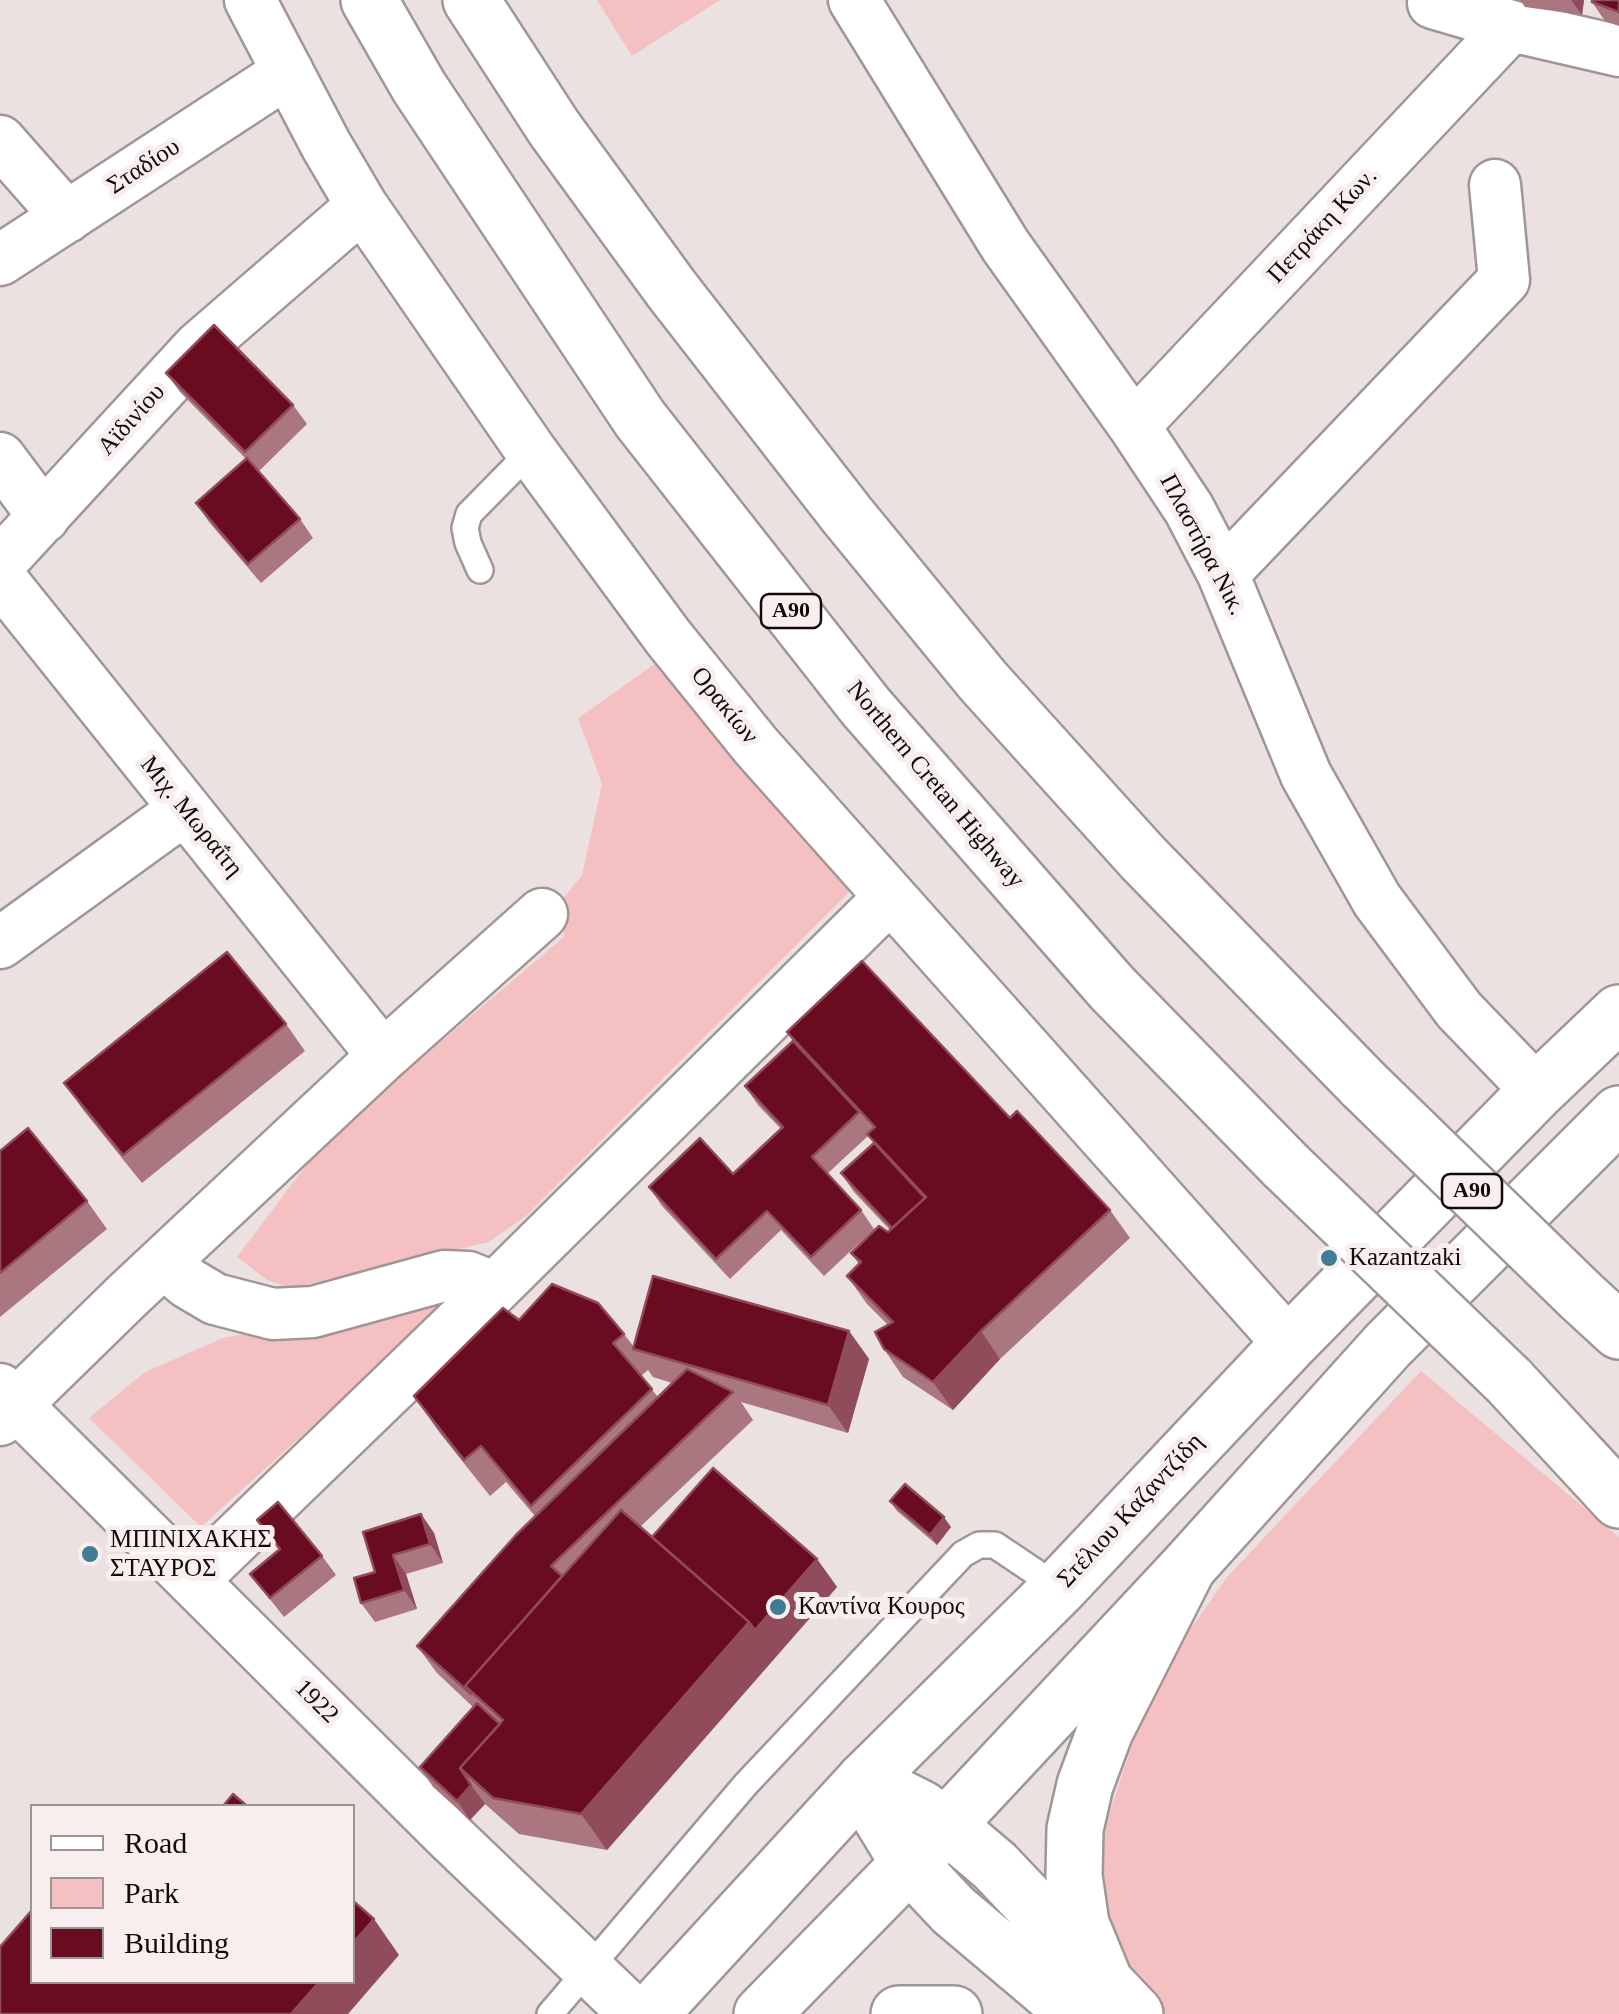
<!DOCTYPE html>
<html>
<head>
<meta charset="utf-8">
<style>
  body { margin:0 }
  #map { position:relative; width:1619px; height:2014px; overflow:hidden; background:#ebe1e1; font-family:Georgia,serif }
  canvas { display:block }
  .legend { position:absolute; left:30px; top:1804px; width:325px; height:180px; box-sizing:border-box; background:#f9eeee; border:2px solid #9c9494; margin:0; padding:12px 18px; list-style:none; font-size:30px; color:#100c0c }
  .legend li { display:flex; align-items:center; gap:20px; height:50px }
  .legend b { width:50px; border:2px solid #9c9494 }
</style>
</head>
<body>
<div id="map">
<canvas width="1619" height="2014"></canvas>
<ul class="legend">
<li><b style="height:12px;background:#fff"></b>Road</li>
<li><b style="height:28px;background:#f5c0c2"></b>Park</li>
<li><b style="height:28px;background:#690c20"></b>Building</li>
</ul>
</div>
<script>
const context = document.querySelector('canvas').getContext('2d');
context.lineJoin = 'round';
function fill(path, color) {
  context.fillStyle = color;
  context.fill(path, 'evenodd');
}
function toPath(rows) {
  const path = new Path2D();
  for (const r of rows) {
    path.moveTo(r[0], r[1]);
    for (let i = 2; i < r.length; i += 2) path.lineTo(r[i], r[i + 1]);
  }
  return path;
}
function strokePath(path, color, width, dash) {
  context.strokeStyle = color;
  context.lineWidth = width;
  context.lineCap = dash ? 'butt' : 'round';
  context.setLineDash(dash || []);
  context.stroke(path);
}
function write(font, color, halo, rows, align = 'center') {
  context.font = font + ' Georgia,serif';
  context.lineWidth = 10;
  context.setLineDash([]);
  context.textBaseline = 'middle';
  context.strokeStyle = halo;
  context.fillStyle = color;
  for (const [text, x, y, turn = 0] of rows) {
    context.save();
    context.translate(x, y);
    context.rotate((+turn || 0) * Math.PI / 180);
    context.textAlign = isNaN(turn) ? turn : align;
    if (halo) context.strokeText(text, 0, 0);
    context.fillText(text, 0, 0);
    context.restore();
  }
}
const green = toPath([
  [597,0,720,0,632,56],
  [662,659,855,886,526,1216,489,1242,291,1288,267,1280,237,1257,325,1140,564,937,562,900,582,875,602,784,578,718],
  [439,1298,440,1310,201,1527,89,1418,145,1372,223,1338],
  [1421,1371,1619,1537,1619,2014,1163,2014,1124,1958,1104,1908,1101,1885,1101,1855,1108,1817,1131,1748,1146,1711,1189,1631,1228,1576]
]);
const service = toPath([
  [480,570,468,543,465,528,469,514,531,451],
  [550,2014,746,1784,963,1554,979,1545,995,1545,1059,1588]
]);
const minor = toPath([
  [250,0,326,145,362,206,531,451,668,637,756,746,1289,1344],
  [854,0,1005,245,1134,426,1189,509,1223,574,1306,775,1377,900,1459,1010,1537,1091],
  [1433,3,1511,26,1619,51],
  [0,141,67,217],
  [0,260,288,72],
  [1134,426,1511,26],
  [0,458,44,517],
  [0,563,199,347,362,206],
  [1223,574,1504,280,1495,185],
  [0,578,383,1056],
  [0,943,185,809],
  [163,1262,188,1283,215,1299,273,1314,313,1312,444,1276,468,1277,495,1288],
  [0,1389,448,1835,635,2014],
  [0,1420,128,1295,383,1056,542,914],
  [194,1579,495,1288,890,897]
]);
const primary = toPath([
  [650,2014,865,1780,1059,1588,1289,1344,1537,1091,1619,1013],
  [762,2014,946,1826,1188,1567,1388,1345,1619,1114]
]);
const motorway = toPath([
  [369,0,419,87,640,419,866,707,1112,988,1285,1165],
  [471,0,554,128,672,290,847,515,983,681,1143,858,1364,1085],
  [1581,1296,1619,1331],
  [1509,1381,1619,1500],
  [865,1780,922,1809,969,1844,995,1866,1135,2014],
  [865,1780,874,1806,908,1862,953,1910,1076,2014],
  [1107,1987,1081,1924,1074,1876,1075,1829,1085,1785,1105,1731,1188,1567],
  [899,2014,954,2014]
]);
const motorwayBridge = toPath([
  [1364,1085,1581,1296],
  [1285,1165,1509,1381]
]);
const wall = toPath([
  [1520,0,1584,0,1582,15,1525,7],
  [1619,0,1619,26,1605,21,1592,2],
  [166,373,293,405,307,424,259,471,300,519,313,538,261,583,209,522,196,503,246,459,180,392],
  [286,1024,305,1051,142,1183,84,1111,64,1083],
  [787,1032,1010,1118,1110,1210,1130,1238,1000,1359,953,1410,903,1377,884,1349,888,1325,867,1304,847,1276,859,1264,851,1253,890,1230,854,1192,841,1173,874,1143,868,1136,827,1174,861,1210,874,1229,824,1276,781,1230,730,1279,662,1206,649,1187,733,1174,781,1129,758,1105,745,1086,793,1041],
  [0,1151,87,1201,107,1229,0,1317],
  [519,1320,624,1334,634,1347,849,1331,869,1359,848,1433,741,1402,753,1420,640,1527,652,1537,817,1559,837,1587,607,1850,519,1834,485,1804,470,1820,433,1787,420,1767,473,1707,437,1673,417,1646,535,1516,506,1482,490,1496,439,1432,414,1396],
  [648,1370,653,1377,672,1383,658,1397,641,1376],
  [890,1501,951,1527,937,1545,897,1511],
  [421,1514,434,1533,443,1563,406,1574,417,1609,375,1622,361,1603,375,1572],
  [257,1520,322,1556,336,1575,284,1617,250,1574,279,1550]
]);
const shadedWall = toPath([
  [1571,0,1584,0,1582,15],
  [849,1331,869,1359,848,1433,828,1405],
  [981,1331,1000,1359,953,1410,933,1382],
  [421,1514,434,1533,443,1563,430,1544],
  [944,1517,951,1527,937,1545,930,1535],
  [393,1555,406,1574,417,1609,404,1590],
  [817,1559,837,1587,607,1850,581,1814,749,1622],
  [471,1785,485,1804,470,1820,457,1801],
  [374,1919,399,1955,348,2014,291,2014,319,1982,352,1982,352,1944]
]);
const building = toPath([
  [1592,0,1619,0,1619,12,1592,2,1592,0],
  [214,325,293,405,245,452,166,373,214,325],
  [247,458,300,519,248,564,196,503,247,458],
  [227,952,286,1024,123,1155,64,1083,227,952],
  [862,961,1010,1118,1017,1111,1110,1210,981,1331,933,1382,884,1349,875,1332,893,1322,847,1276,861,1262,851,1253,879,1226,888,1232,926,1197,867,1134,875,1127,787,1032,862,961],
  [793,1041,859,1112,812,1157,861,1210,811,1257,767,1211,716,1259,649,1187,700,1138,733,1174,783,1127,745,1086,793,1041],
  [28,1128,87,1201,0,1273,0,1151,28,1128],
  [874,1143,925,1198,892,1228,841,1173,874,1143],
  [653,1276,849,1331,828,1405,633,1349,653,1276],
  [552,1284,598,1303,624,1334,613,1343,652,1389,531,1506,481,1446,464,1460,414,1396,503,1308,519,1320,552,1284],
  [687,1369,733,1392,551,1566,562,1576,465,1686,471,1694,417,1646,516,1535,687,1369],
  [713,1468,817,1559,755,1630,749,1622,652,1537,713,1468],
  [905,1484,944,1517,930,1535,890,1501,905,1484],
  [278,1502,322,1556,270,1598,250,1574,280,1549,257,1520,278,1502],
  [621,1510,749,1622,581,1814,493,1798,460,1768,503,1720,465,1686,621,1510],
  [421,1514,430,1544,393,1555,404,1590,361,1603,354,1578,375,1572,363,1532,421,1514],
  [477,1703,500,1724,460,1768,471,1785,457,1801,420,1767,477,1703],
  [233,1794,247,1806,223,1806,233,1794],
  [352,1900,374,1919,352,1944,352,1900],
  [32,1910,32,1982,319,1982,291,2014,0,2014,0,1947,32,1910]
]);
const markers = [
  [1329,1258,10,"#417c94"],
  [90,1554,10,"#417c94"],
  [778,1607,10,"#417c94"]
];
const shields = [
  [791,611,60],
  [1472,1191,60]
];
const shieldNames = [
  ["Α90",791,611],
  ["Α90",1472,1191]
];
const streetNames = [
  ["Σταδίου",144,167,-33],
  ["Πετράκη Κων.",1323,226,-47],
  ["Αϊδινίου",132,420,-48],
  ["Πλαστήρα Νικ.",1202,545,62],
  ["Ορακίων",724,706,51],
  ["Northern Cretan Highway",935,785,50],
  ["Μιχ. Μωραΐτη",191,817,51],
  ["Στέλιου Καζαντζίδη",1131,1511,-47],
  ["1922",316,1702,45]
];
const poiNames = [
  ["Kazantzaki",1349,1258],
  ["ΜΠΙΝΙΧΑΚΗΣ",110,1540],
  ["ΣΤΑΥΡΟΣ",110,1569],
  ["Καντίνα Κουρος",798,1607]
];
fill(green, '#f5c0c2');
strokePath(service, '#a09696', 30);
strokePath(minor, '#a09696', 55);
strokePath(primary, '#a09696', 60);
strokePath(motorway, '#a09696', 60);
strokePath(service, '#fff', 25);
strokePath(minor, '#fff', 50);
strokePath(primary, '#fff', 55);
strokePath(motorway, '#fff', 55);
strokePath(motorwayBridge, '#a09696', 60, []);
strokePath(motorwayBridge, '#fff', 55);
fill(wall, '#aa7680');
fill(shadedWall, '#904c5a');
fill(building, '#690c20');
strokePath(building, '#904c5a', 2.5);
for (const [x, y, r, color] of markers) {
  const dot = new Path2D();
  dot.arc(x, y, r, 0, 2 * Math.PI);
  context.fillStyle = color;
  context.fill(dot);
  strokePath(dot, '#f9eeee', 4);
}
for (const [x, y, w] of shields) {
  const box = new Path2D();
  box.roundRect(x - w / 2, y - 17, w, 34, 8);
  context.fillStyle = '#f9eeee';
  context.fill(box);
  strokePath(box, '#100c0c', 2.5);
}
write('bold 22px', '#100c0c', null, shieldNames);
write('25px', '#100c0c', '#f9eeee', streetNames);
write('25px', '#100c0c', '#f9eeee', poiNames, 'left');
</script>
</body>
</html>
